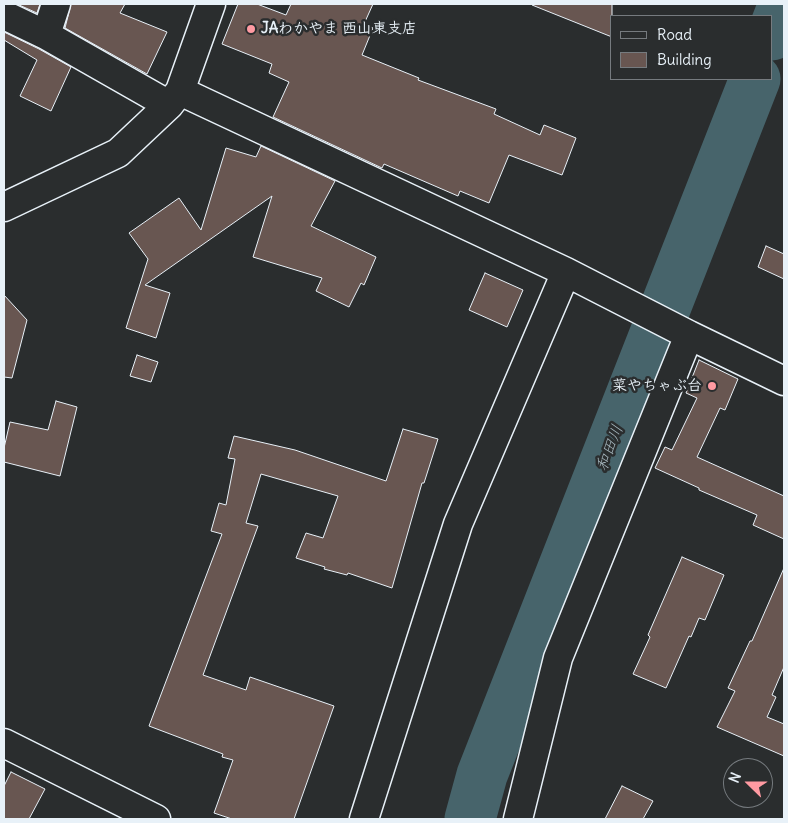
<!DOCTYPE html>
<html>
<head>
<meta charset="utf-8">
<style>
  body { margin:0 }
  #map { position:relative; width:788px; height:823px; overflow:hidden; background:#2a2d2e; font-family:Delius,sans-serif }
  canvas { display:block }
  .frame { position:absolute; inset:0; border:5px solid #e8f1f8; pointer-events:none }
  .legend { position:absolute; left:610px; top:15px; width:162px; height:65px; box-sizing:border-box; background:#2a2d2e; border:1px solid #767b7f; margin:0; padding:6px 9px; list-style:none; font-size:15px; color:#e8f1f8 }
  .legend li { display:flex; align-items:center; gap:10px; height:25px }
  .legend b { width:25px; border:1px solid #767b7f }
  .north { position:absolute; left:723px; top:758px; width:50px; height:50px; box-sizing:border-box; background:#2a2d2e; border:1px solid #767b7f; border-radius:50%; rotate:292deg; font-size:14px; font-weight:700; line-height:20px; text-align:center; color:#e8f1f8 }
  .north::after { content:''; display:block; margin:auto; width:18px; height:22px; background:#ff9aa2; clip-path:polygon(50% 0,100% 100%,50% 72%,0 100%) }
</style>
</head>
<body>
<div id="map">
<canvas width="788" height="823"></canvas>
<div class="frame"></div>
<ul class="legend">
<li><b style="height:6px;background:#2a2d2e"></b>Road</li>
<li><b style="height:14px;background:#685651"></b>Building</li>
</ul>
<div class="north">N</div>
</div>
<script>
const context = document.querySelector('canvas').getContext('2d');
context.lineJoin = 'round';
function toPath(rows) {
  const path = new Path2D();
  for (const r of rows) {
    path.moveTo(r[0], r[1]);
    for (let i = 2; i < r.length; i += 2) path.lineTo(r[i], r[i + 1]);
  }
  return path;
}
function strokePath(path, color, width, dash) {
  context.strokeStyle = color;
  context.lineWidth = width;
  context.lineCap = dash ? 'butt' : 'round';
  context.setLineDash(dash || []);
  context.stroke(path);
}
function fill(path, color) {
  context.fillStyle = color;
  context.fill(path, 'evenodd');
}
function write(font, color, halo, rows, align = 'center') {
  context.font = font + ' Delius,"Klee One",sans-serif';
  context.lineWidth = 5;
  context.setLineDash([]);
  context.textBaseline = 'middle';
  context.strokeStyle = halo;
  context.fillStyle = color;
  for (const [text, x, y, turn = 0] of rows) {
    context.save();
    context.translate(x, y);
    context.rotate((+turn || 0) * Math.PI / 180);
    context.textAlign = isNaN(turn) ? turn : align;
    if (halo) context.strokeText(text, 0, 0);
    context.fillText(text, 0, 0);
    context.restore();
  }
}
const river = toPath([
  [772,35,784,4],
  [470,819,482,775,755,79]
]);
const building = toPath([
  [17,4,40,4,37,13,17,4],
  [71,4,125,4,120,13,167,32,147,74,65,28,71,4],
  [238,4,257,4,286,15,291,4,373,4,364,24,373,28,362,55,419,78,418,80,496,109,494,114,540,135,544,125,576,138,562,175,509,155,489,203,460,191,458,196,384,164,382,168,273,117,289,82,269,73,272,64,222,44,238,4],
  [532,4,612,4,612,37,532,5,532,4],
  [4,32,39,49,71,67,51,111,20,96,37,60,4,40,4,32],
  [261,146,335,181,311,226,376,257,364,285,361,283,349,307,316,291,322,278,253,257,272,196,145,285,170,293,156,338,126,328,148,259,129,233,179,198,201,230,226,148,256,157,261,146],
  [766,246,784,254,784,279,758,267,766,246],
  [485,273,523,290,507,327,469,310,485,273],
  [4,295,27,320,12,378,4,377,4,295],
  [137,355,158,362,151,382,130,376,137,355],
  [699,360,738,379,725,410,720,408,697,457,784,496,784,539,753,525,757,515,699,490,699,488,655,468,665,447,672,450,697,398,686,393,699,360],
  [56,401,77,407,60,476,4,462,4,448,10,422,48,430,56,401],
  [403,429,438,439,424,483,422,483,392,588,348,573,347,575,324,569,325,567,296,558,306,533,323,538,338,496,261,474,246,523,258,526,203,675,246,690,250,677,334,706,294,819,232,819,214,813,233,760,222,757,223,754,149,726,222,534,211,531,219,503,226,505,235,459,228,458,234,436,295,450,386,481,403,429],
  [682,557,724,575,705,620,699,618,691,637,689,636,666,688,633,674,650,637,648,635,682,557],
  [784,568,784,667,772,695,776,697,767,717,784,724,784,756,717,727,735,691,728,688,750,641,752,641,784,568],
  [11,772,45,789,29,819,4,819,4,786,11,772],
  [622,786,653,801,643,819,605,819,622,786]
]);
const minor = toPath([
  [4,15,46,35,169,105],
  [46,35,56,4],
  [180,91,566,272,689,335,784,381],
  [4,207,118,153,169,105,180,91,211,4],
  [4,743,156,819],
  [364,819,458,524,566,272],
  [518,819,558,658,689,335]
]);
const markers = [
  [251,29,5,"#ff9aa2"],
  [712,386,5,"#ff9aa2"]
];
const poiNames = [
  ["JAわかやま 西山東支店",261,29],
  ["菜やちゃぶ台",702,386,"right"]
];
const waterNames = [
  ["和田川",610,448,-69]
];
strokePath(river, '#47646b', 51);
fill(building, '#685651');
strokePath(building, '#e8f1f8', 1);
strokePath(minor, '#e8f1f8', 31);
strokePath(minor, '#2a2d2e', 28);
for (const [x, y, r, color] of markers) {
  const dot = new Path2D();
  dot.arc(x, y, r, 0, 2 * Math.PI);
  context.fillStyle = color;
  context.fill(dot);
  strokePath(dot, '#2a2d2e', 2);
}
write('bold 15px', '#e8f1f8', '#2a2d2e', poiNames, 'left');
write('italic 16px', '#a8b9c0', '#2a2d2e', waterNames);
</script>
</body>
</html>
